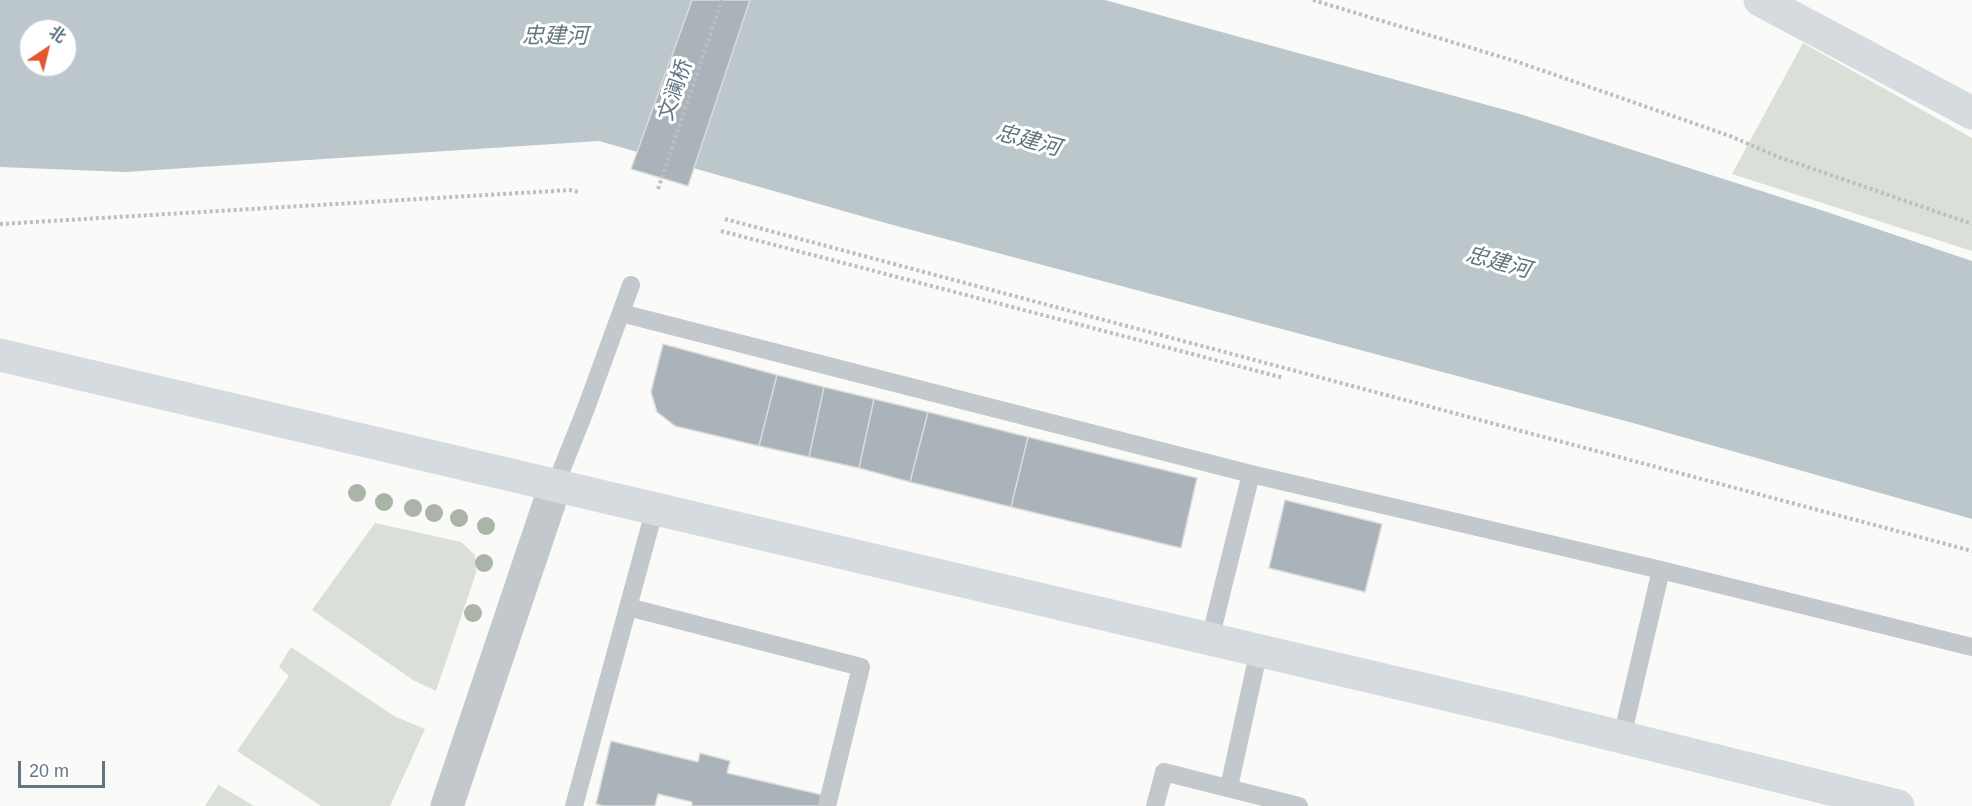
<!DOCTYPE html>
<html>
<head>
<meta charset="utf-8">
<style>
  body { margin:0 }
  #map { position:relative; width:1972px; height:806px; overflow:hidden; background:#fafaf8; font-family:Helvetica,"Noto Sans SC",sans-serif }
  canvas { display:block }
  .north { position:absolute; left:18px; top:18px; width:60px; height:60px; box-sizing:border-box; background:#fff; border:2px solid #c1c8cd; border-radius:50%; rotate:35deg; font-size:16px; font-weight:700; line-height:24px; text-align:center; color:#657683 }
  .north::after { content:''; display:block; margin:auto; width:21px; height:27px; background:#e4572e; clip-path:polygon(50% 0,100% 100%,50% 72%,0 100%) }
  .scale { position:absolute; left:18px; top:761px; width:87px; height:27px; box-sizing:border-box; border:3px solid #657683; border-top:0; padding-left:8px; font-size:18px; line-height:21px; white-space:nowrap; color:#657683; -webkit-text-stroke:4px #fff; paint-order:stroke }
</style>
</head>
<body>
<div id="map">
<canvas width="1972" height="806"></canvas>
<div class="north">北</div>
<div class="scale">20 m</div>
</div>
<script>
const context = document.querySelector('canvas').getContext('2d');
context.lineJoin = 'round';
function fill(path, color) {
  context.fillStyle = color;
  context.fill(path, 'evenodd');
}
function toPath(rows) {
  const path = new Path2D();
  for (const r of rows) {
    path.moveTo(r[0], r[1]);
    for (let i = 2; i < r.length; i += 2) path.lineTo(r[i], r[i + 1]);
  }
  return path;
}
function strokePath(path, color, width, dash) {
  context.strokeStyle = color;
  context.lineWidth = width;
  context.lineCap = dash ? 'butt' : 'round';
  context.setLineDash(dash || []);
  context.stroke(path);
}
function write(font, color, halo, rows, align = 'center') {
  context.font = font + ' Helvetica,"Noto Sans SC",sans-serif';
  context.lineWidth = 6;
  context.setLineDash([]);
  context.textBaseline = 'middle';
  context.strokeStyle = halo;
  context.fillStyle = color;
  for (const [text, x, y, turn = 0] of rows) {
    context.save();
    context.translate(x, y);
    context.rotate((+turn || 0) * Math.PI / 180);
    context.textAlign = isNaN(turn) ? turn : align;
    if (halo) context.strokeText(text, 0, 0);
    context.fillText(text, 0, 0);
    context.restore();
  }
}
const green = toPath([
  [1803,43,1972,138,1972,251,1732,174],
  [375,523,461,542,475,555,476,573,436,691,413,680,312,610],
  [291,647,394,716,425,729,390,806,321,806,237,751,289,676,279,667],
  [219,784,219,785,254,806,205,806]
]);
const water = toPath([
  [0,0,1105,0,1520,114,1827,212,1972,261,1972,519,1633,423,882,222,599,141,125,172,0,167],
  [30,30,66,30,66,66,30,66]
]);
const building = toPath([
  [692,0,750,0,688,186,631,169,692,0],
  [663,344,777,375,759,446,675,426,657,412,651,392,663,344],
  [777,375,824,387,809,457,759,446,777,375],
  [824,387,874,399,859,468,809,457,824,387],
  [874,399,928,412,910,482,859,468,874,399],
  [928,412,1028,437,1011,507,910,482,928,412],
  [1028,437,1197,478,1181,548,1011,507,1028,437],
  [1285,500,1382,524,1365,592,1269,568,1285,500],
  [611,741,698,762,700,753,730,761,727,773,827,796,824,806,692,806,692,802,658,794,655,806,604,806,596,804,611,741]
]);
const path = toPath([
  [1313,0,1518,62,1730,136,1776,156,1972,224],
  [658,189,722,0],
  [725,219,1972,551],
  [0,224,570,190,579,192],
  [721,231,1284,378]
]);
const service = toPath([
  [621,313,1251,474,1661,570],
  [555,486,585,411,631,285],
  [628,607,861,667,827,806],
  [1210,639,1251,474],
  [1622,737,1661,570,1972,647],
  [1229,787,1259,650],
  [574,806,655,508],
  [1155,806,1164,772,1299,806]
]);
const tertiary = toPath([
  [447,806,555,486]
]);
const secondary = toPath([
  [1760,0,1972,113],
  [0,355,1525,713,1898,806]
]);
const trees = [
  [357,493],
  [384,502],
  [413,508],
  [434,513],
  [459,518],
  [486,526],
  [484,563],
  [473,613]
];
const streetNames = [
  ["文澜桥",676,90,-71]
];
const waterNames = [
  ["忠建河",555,37],
  ["忠建河",1028,141,15],
  ["忠建河",1498,263,15]
];
fill(green, '#dadfd7');
fill(water, '#bbc7cb');
fill(building, '#aab3b9');
strokePath(building, '#dcdcda', 1.5);
strokePath(path, '#bbbfc2', 4, [3, 3]);
strokePath(service, '#c3c8cc', 18);
strokePath(tertiary, '#c3c8cc', 33);
strokePath(secondary, '#d6dbdf', 33);
context.fillStyle = '#aab4a7';
for (const [x, y] of trees) {
  context.beginPath();
  context.arc(x, y, 9, 0, 2 * Math.PI);
  context.fill();
}
write('21px', '#657683', '#fff', streetNames);
write('italic 22px', '#60757c', '#fff', waterNames);
</script>
</body>
</html>
